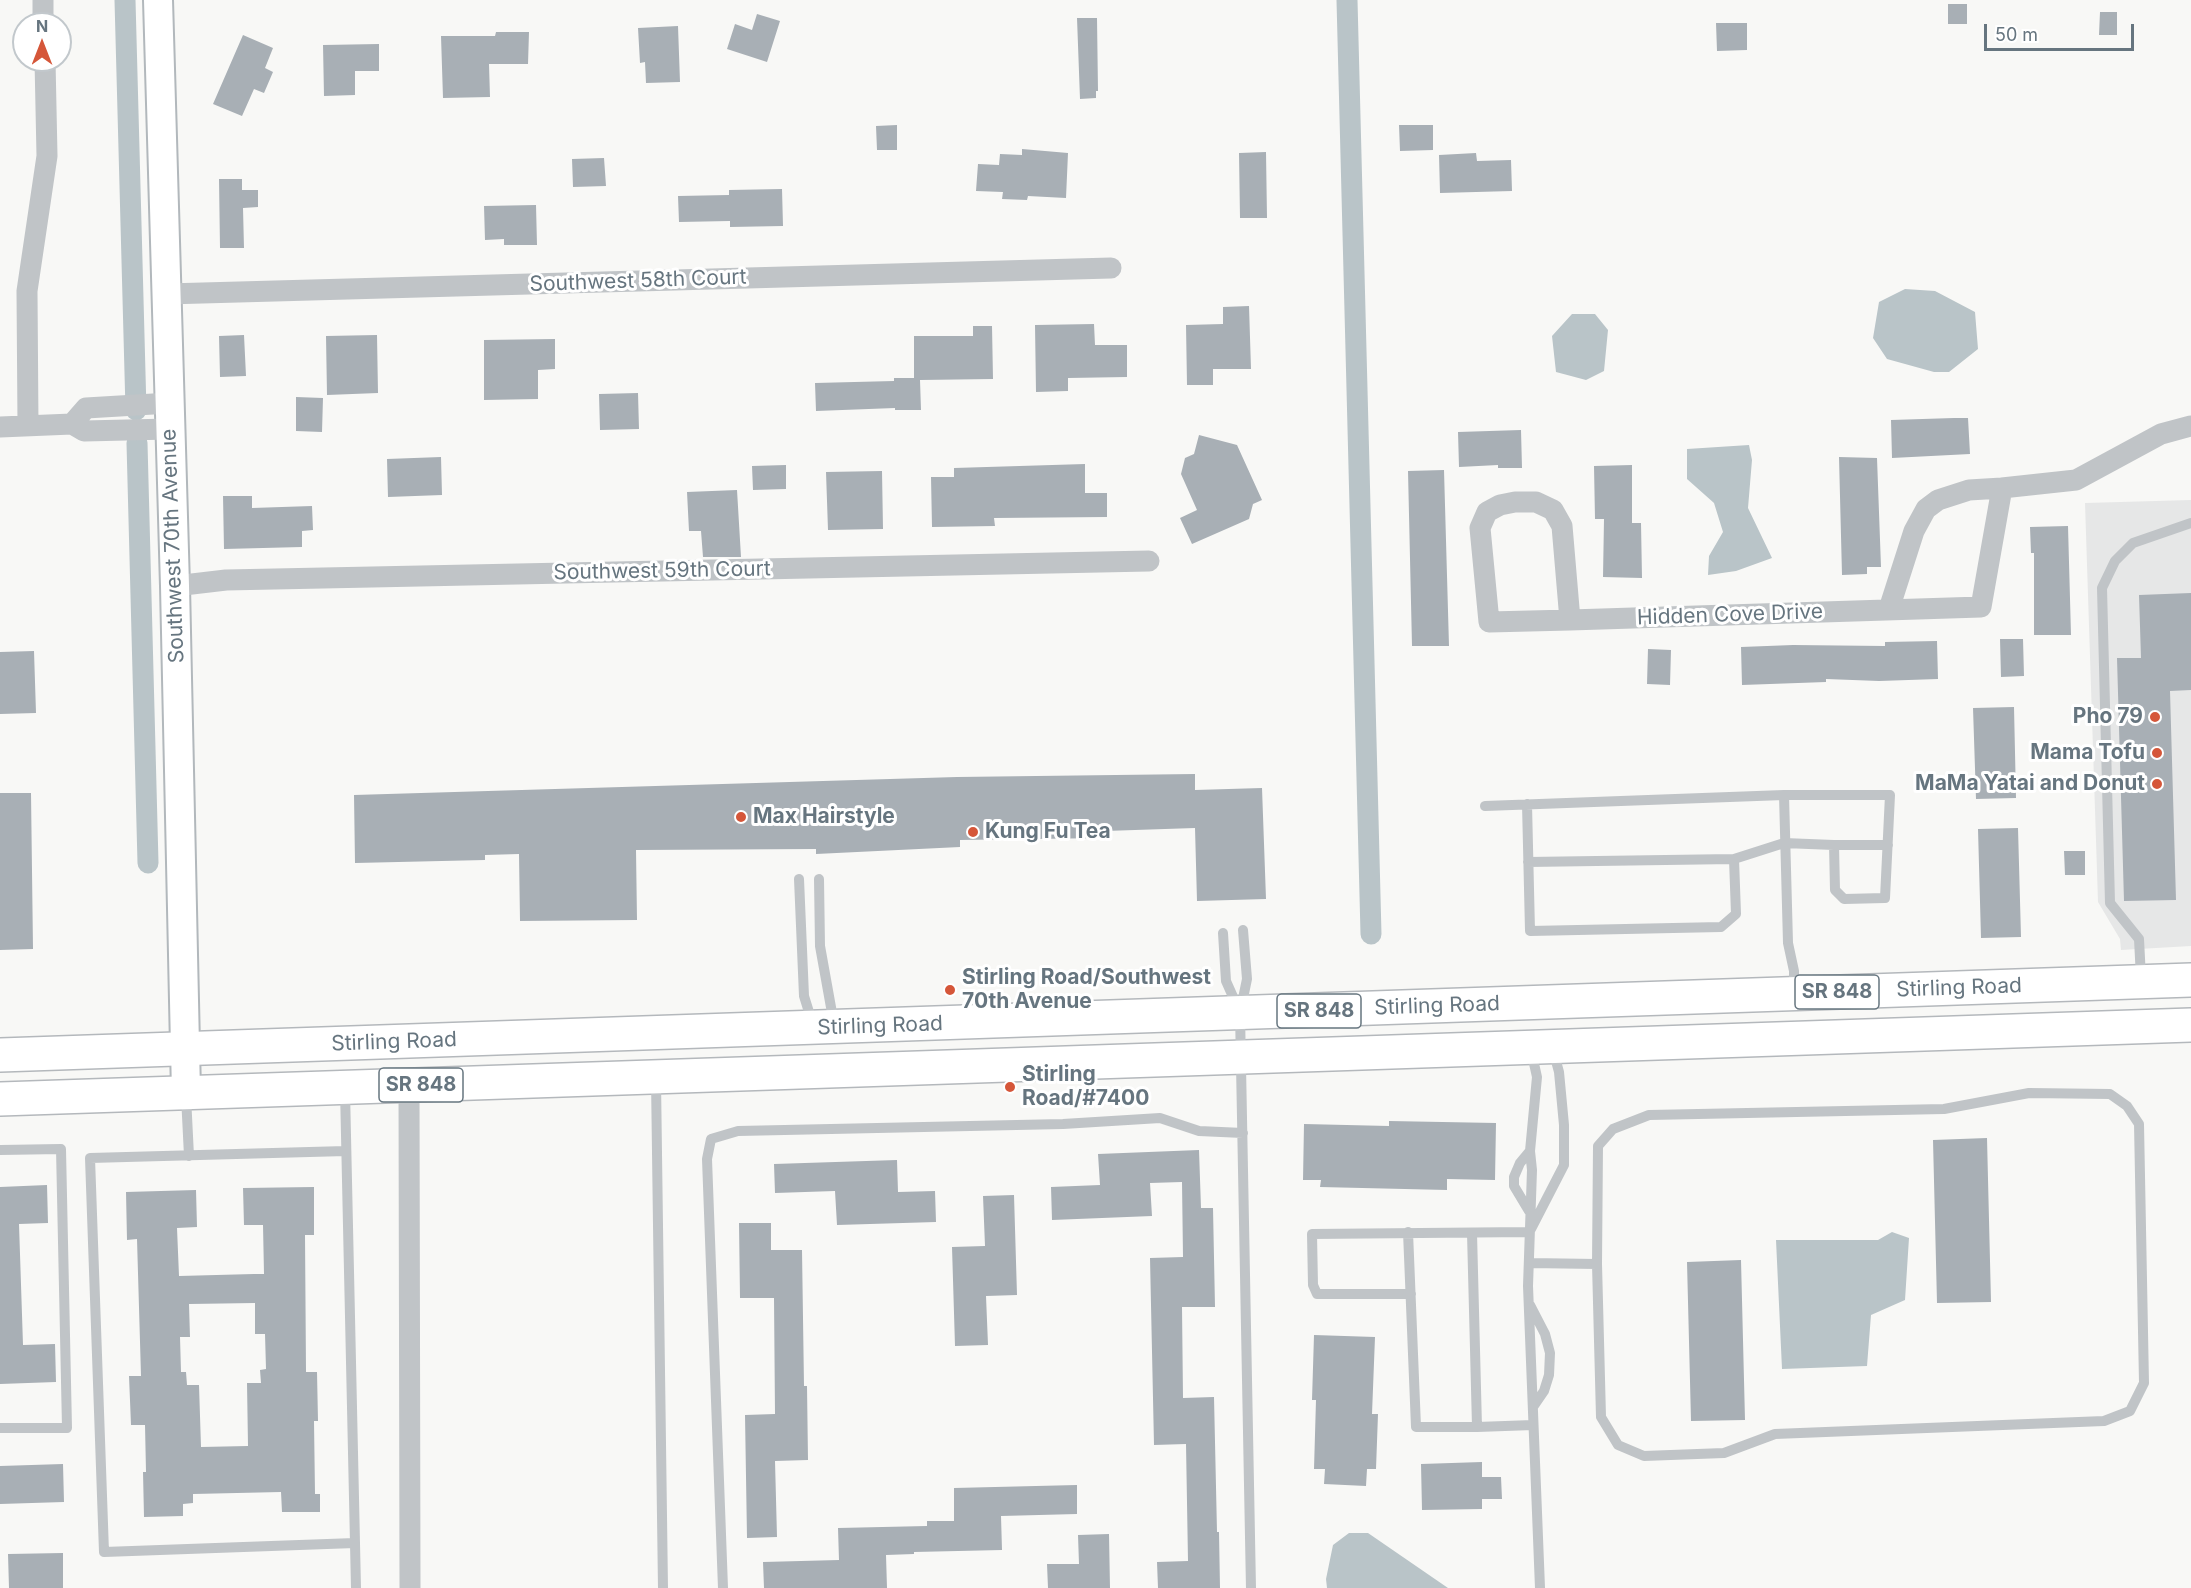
<!DOCTYPE html>
<html>
<head>
<meta charset="utf-8">
<style>
  body { margin:0 }
  #map { position:relative; width:2191px; height:1588px; overflow:hidden; background:#f8f8f6; font-family:Inter,sans-serif }
  canvas { display:block }
  .north { position:absolute; left:12px; top:12px; width:60px; height:60px; box-sizing:border-box; background:#fff; border:2px solid #c2c8cc; border-radius:50%; rotate:0deg; font-size:16px; font-weight:700; line-height:24px; text-align:center; color:#66757f }
  .north::after { content:''; display:block; margin:auto; width:21px; height:27px; background:#d55639; clip-path:polygon(50% 0,100% 100%,50% 72%,0 100%) }
  .scale { position:absolute; left:1984px; top:24px; width:150px; height:27px; box-sizing:border-box; border:3px solid #66757f; border-top:0; padding-left:8px; font-size:18px; line-height:21px; white-space:nowrap; color:#66757f; -webkit-text-stroke:4px #fff; paint-order:stroke }
</style>
</head>
<body>
<div id="map">
<canvas width="2191" height="1588"></canvas>
<div class="north">N</div>
<div class="scale">50 m</div>
</div>
<script>
const context = document.querySelector('canvas').getContext('2d');
context.lineJoin = 'round';
function fill(path, color) {
  context.fillStyle = color;
  context.fill(path, 'evenodd');
}
function toPath(rows) {
  const path = new Path2D();
  for (const r of rows) {
    path.moveTo(r[0], r[1]);
    for (let i = 2; i < r.length; i += 2) path.lineTo(r[i], r[i + 1]);
  }
  return path;
}
function strokePath(path, color, width, dash) {
  context.strokeStyle = color;
  context.lineWidth = width;
  context.lineCap = dash ? 'butt' : 'round';
  context.setLineDash(dash || []);
  context.stroke(path);
}
function write(font, color, halo, rows, align = 'center') {
  context.font = font + ' Inter,sans-serif';
  context.lineWidth = 6;
  context.setLineDash([]);
  context.textBaseline = 'middle';
  context.strokeStyle = halo;
  context.fillStyle = color;
  for (const [text, x, y, turn = 0] of rows) {
    context.save();
    context.translate(x, y);
    context.rotate((+turn || 0) * Math.PI / 180);
    context.textAlign = isNaN(turn) ? turn : align;
    if (halo) context.strokeText(text, 0, 0);
    context.fillText(text, 0, 0);
    context.restore();
  }
}
const built = toPath([
  [2191,500,2191,946,2121,950,2120,939,2098,902,2085,503]
]);
const water = toPath([
  [1905,289,1935,291,1975,312,1978,349,1949,372,1934,372,1887,359,1873,338,1879,302],
  [1572,314,1595,314,1608,330,1604,371,1586,380,1556,372,1552,336],
  [1749,445,1752,460,1748,508,1772,558,1736,571,1708,575,1709,556,1723,532,1714,503,1687,479,1687,449],
  [1892,1232,1909,1238,1905,1300,1871,1315,1867,1366,1782,1369,1776,1240,1878,1240],
  [1349,1533,1368,1533,1448,1588,1327,1588,1326,1579,1333,1545]
]);
const canal = toPath([
  [125,0,136,410],
  [1347,0,1371,934],
  [137,443,148,863]
]);
const building = toPath([
  [1948,4,1967,4,1967,24,1948,24],
  [2100,12,2117,12,2117,35,2099,35],
  [757,14,780,21,767,62,727,49,735,24,752,30],
  [1077,18,1097,18,1098,91,1096,91,1096,98,1080,99],
  [1716,23,1747,23,1747,50,1717,51],
  [678,26,680,82,646,83,645,62,640,63,638,28],
  [496,32,529,32,528,64,489,64,490,97,443,98,441,36,495,36],
  [243,35,273,48,265,68,273,72,264,93,254,89,242,116,213,104],
  [379,44,379,71,355,71,355,95,324,96,323,45],
  [897,125,897,150,877,150,876,126],
  [1399,125,1433,125,1433,150,1400,151],
  [1022,149,1068,153,1066,198,1028,196,1027,200,1002,199,1003,192,976,191,978,164,999,165,1000,154,1022,155],
  [1266,152,1267,218,1240,218,1239,153],
  [1476,153,1477,161,1511,160,1512,191,1440,193,1439,155],
  [604,158,606,186,573,187,572,159],
  [219,179,242,179,242,190,258,190,258,207,243,208,244,248,220,248],
  [782,189,783,226,730,227,730,221,679,222,678,196,729,195,729,190],
  [536,205,537,245,504,245,504,239,485,240,484,206],
  [1249,306,1251,369,1213,369,1213,385,1187,385,1186,325,1223,324,1223,307],
  [1094,324,1095,345,1127,345,1127,377,1068,378,1068,391,1036,392,1035,325],
  [973,326,992,326,993,379,920,380,921,410,895,410,895,408,816,411,815,383,894,381,894,378,914,378,914,336,973,336],
  [244,335,246,376,220,377,219,336],
  [377,335,378,393,327,395,326,336],
  [555,339,555,369,538,370,538,399,484,400,484,340],
  [638,393,639,429,600,430,599,394],
  [296,397,323,398,322,432,296,431],
  [1954,418,1968,418,1970,454,1892,458,1891,420],
  [1521,430,1522,468,1498,468,1498,465,1459,467,1458,432],
  [1199,435,1237,445,1262,500,1253,504,1249,519,1192,544,1180,518,1197,510,1181,474,1185,458,1194,454],
  [441,457,442,495,388,497,387,459],
  [1839,457,1877,458,1881,567,1867,567,1867,574,1842,575],
  [1085,464,1085,493,1107,493,1107,517,994,518,995,526,932,527,931,477,954,477,954,468],
  [786,465,786,489,753,490,752,466],
  [1632,465,1632,523,1641,523,1642,578,1603,577,1604,519,1595,519,1594,466],
  [1444,470,1449,646,1412,646,1408,471],
  [882,471,883,529,828,530,826,472],
  [737,490,741,557,703,557,701,531,689,531,687,492],
  [223,496,252,496,252,508,312,506,313,530,302,531,302,547,224,549],
  [2068,526,2071,635,2034,635,2034,553,2031,553,2030,527],
  [2191,593,2191,690,2170,691,2176,900,2124,901,2117,658,2141,658,2139,595],
  [2000,639,2023,639,2024,676,2001,677],
  [1937,641,1938,679,1879,681,1826,679,1826,682,1742,685,1741,647,1793,645,1885,646,1885,642],
  [1648,649,1671,650,1670,685,1647,684],
  [34,651,36,713,0,714,0,652],
  [2014,707,2016,798,1976,799,1973,708],
  [1195,774,1195,790,1262,788,1266,899,1197,901,1195,828,1105,831,1105,838,960,840,960,847,816,854,816,849,636,850,637,920,520,921,519,854,485,855,485,860,355,863,354,795,957,777],
  [0,793,31,793,33,949,0,950],
  [2018,828,2021,937,1981,938,1978,829],
  [2064,851,2085,851,2085,875,2065,875],
  [1389,1121,1496,1123,1495,1180,1447,1179,1447,1190,1320,1187,1321,1180,1303,1180,1304,1124,1389,1126],
  [1987,1138,1991,1302,1937,1303,1933,1140],
  [1199,1150,1201,1208,1213,1208,1215,1307,1182,1307,1183,1398,1214,1397,1217,1532,1219,1532,1220,1588,1158,1588,1157,1562,1188,1561,1186,1444,1154,1445,1150,1258,1183,1257,1182,1182,1150,1183,1152,1216,1052,1220,1051,1187,1100,1185,1098,1154],
  [897,1160,898,1192,935,1191,936,1222,837,1225,835,1191,775,1193,774,1164],
  [47,1185,48,1223,19,1224,23,1345,55,1344,56,1382,0,1384,0,1187],
  [314,1187,314,1235,305,1235,306,1372,317,1372,318,1421,314,1421,315,1494,320,1494,320,1512,282,1512,281,1492,193,1494,193,1503,183,1504,183,1516,144,1517,143,1472,146,1472,145,1425,131,1425,129,1376,141,1376,137,1239,127,1240,126,1192,196,1190,197,1227,177,1228,179,1276,254,1274,264,1274,263,1225,244,1225,243,1188],
  [255,1303,255,1334,265,1334,266,1369,260,1370,261,1383,247,1383,248,1446,201,1447,199,1385,187,1385,186,1372,181,1372,180,1337,190,1337,189,1304],
  [1014,1195,1017,1295,986,1296,988,1345,955,1346,952,1247,985,1246,983,1196],
  [739,1223,771,1223,771,1250,802,1250,804,1386,807,1386,808,1460,775,1461,777,1537,747,1538,745,1415,775,1414,774,1298,740,1298],
  [1741,1260,1745,1420,1691,1421,1687,1262],
  [1314,1335,1375,1337,1372,1414,1378,1414,1376,1469,1367,1469,1366,1486,1324,1484,1325,1469,1314,1469,1316,1400,1312,1400],
  [1482,1462,1482,1477,1501,1477,1502,1499,1482,1499,1482,1509,1422,1510,1421,1464],
  [63,1464,64,1502,0,1504,0,1466],
  [1077,1485,1077,1514,1001,1516,1002,1550,914,1552,914,1554,886,1555,887,1588,764,1588,763,1562,839,1560,838,1528,927,1526,927,1521,954,1521,954,1488],
  [1109,1534,1110,1588,1048,1588,1047,1564,1079,1564,1078,1535],
  [63,1553,63,1588,9,1588,8,1554]
]);
const lane = toPath([
  [1784,795,1890,795,1885,898,1844,899,1835,890,1834,845,1888,845],
  [1527,804,1530,931,1721,927,1736,914,1734,859,1784,843,1834,845],
  [1485,806,1784,795,1788,943,1794,971,1794,990],
  [1528,862,1734,859],
  [799,879,804,996,813,1025],
  [819,879,820,946,834,1024],
  [1243,930,1247,979,1240,1013,1251,1588],
  [1223,933,1226,981,1238,1008],
  [2141,978,2139,939,2110,903,2102,588,2115,561,2133,543,2191,523],
  [1531,1050,1537,1077,1530,1151,1532,1170,1528,1286,1540,1588],
  [656,1080,663,1588],
  [345,1090,356,1588],
  [2029,1093,2110,1094,2127,1106,2139,1124,2144,1383,2130,1411,2104,1421,1775,1434,1724,1453,1644,1456,1618,1445,1601,1417,1597,1264,1598,1146,1613,1129,1649,1115,1944,1109,2029,1093],
  [186,1096,189,1156],
  [0,1150,61,1149,67,1428,0,1428],
  [346,1151,90,1158,104,1552,355,1543],
  [1529,1211,1514,1186,1514,1177,1520,1163,1530,1151],
  [1531,1229,1564,1165,1564,1125,1559,1072,1553,1050],
  [1408,1232,1416,1427,1477,1427,1472,1233],
  [1529,1263,1597,1264],
  [1411,1294,1317,1294,1313,1285,1312,1234,1529,1232],
  [1530,1305,1545,1334,1550,1353,1549,1375,1544,1391,1533,1407],
  [1477,1427,1533,1425],
  [723,1588,707,1159,711,1139,738,1131,1063,1124,1160,1118,1199,1131,1243,1133]
]);
const street = toPath([
  [43,0,43,24],
  [166,294,1111,268],
  [72,424,86,408,170,403],
  [28,426,27,291,47,156,45,60],
  [0,427,72,424,84,431,170,429],
  [175,586,226,580,1149,561],
  [1889,609,1914,531,1926,509,1938,500,1969,490,2002,488],
  [1570,620,1562,526,1553,510,1536,502,1515,502,1500,505,1487,512,1480,528,1489,622,1570,620,1981,607,2002,488,2076,480,2161,434,2191,426],
  [409,1086,410,1588]
]);
const secondary = toPath([
  [158,0,175,586,186,1092]
]);
const primary = toPath([
  [0,1055,2191,980],
  [0,1099,2191,1025]
]);
const markers = [
  [2155,717,6,"#d55639"],
  [2157,753,6,"#d55639"],
  [2157,784,6,"#d55639"],
  [741,817,6,"#d55639"],
  [973,832,6,"#d55639"],
  [950,990,6,"#d55639"],
  [1010,1087,6,"#d55639"]
];
const shields = [
  [1837,992,84],
  [1319,1011,84],
  [421,1085,84]
];
const shieldNames = [
  ["SR 848",1837,992],
  ["SR 848",1319,1011],
  ["SR 848",421,1085]
];
const streetNames = [
  ["Southwest 58th Court",638,281,-2],
  ["Southwest 70th Avenue",173,546,-92],
  ["Southwest 59th Court",662,571,-1],
  ["Hidden Cove Drive",1730,615,-2],
  ["Stirling Road",1959,988,-2],
  ["Stirling Road",1437,1006,-2],
  ["Stirling Road",880,1026,-2],
  ["Stirling Road",394,1042,-2]
];
const poiNames = [
  ["Pho 79",2143,717,"right"],
  ["Mama Tofu",2145,753,"right"],
  ["MaMa Yatai and Donut",2145,784,"right"],
  ["Max Hairstyle",753,817],
  ["Kung Fu Tea",985,832],
  ["Stirling Road/Southwest",962,978],
  ["70th Avenue",962,1002],
  ["Stirling",1022,1075],
  ["Road/#7400",1022,1099]
];
fill(built, '#e6e7e7');
fill(water, '#b9c4c8');
strokePath(canal, '#b9c4c8', 21);
fill(building, '#a8afb5');
strokePath(secondary, '#b2b8bc', 32);
strokePath(primary, '#b4b8bc', 36);
strokePath(lane, '#c0c4c7', 10);
strokePath(street, '#c0c4c7', 21);
strokePath(secondary, '#fff', 28);
strokePath(primary, '#fff', 33);
for (const [x, y, r, color] of markers) {
  const dot = new Path2D();
  dot.arc(x, y, r, 0, 2 * Math.PI);
  context.fillStyle = color;
  context.fill(dot);
  strokePath(dot, '#fff', 2);
}
for (const [x, y, w] of shields) {
  const box = new Path2D();
  box.roundRect(x - w / 2, y - 17, w, 34, 4.5);
  context.fillStyle = '#fff';
  context.fill(box);
  strokePath(box, '#66757f', 1.5);
}
write('bold 20px', '#66757f', null, shieldNames);
write('21px', '#66757f', '#fff', streetNames);
write('bold 21px', '#66757f', '#fff', poiNames, 'left');
</script>
</body>
</html>
